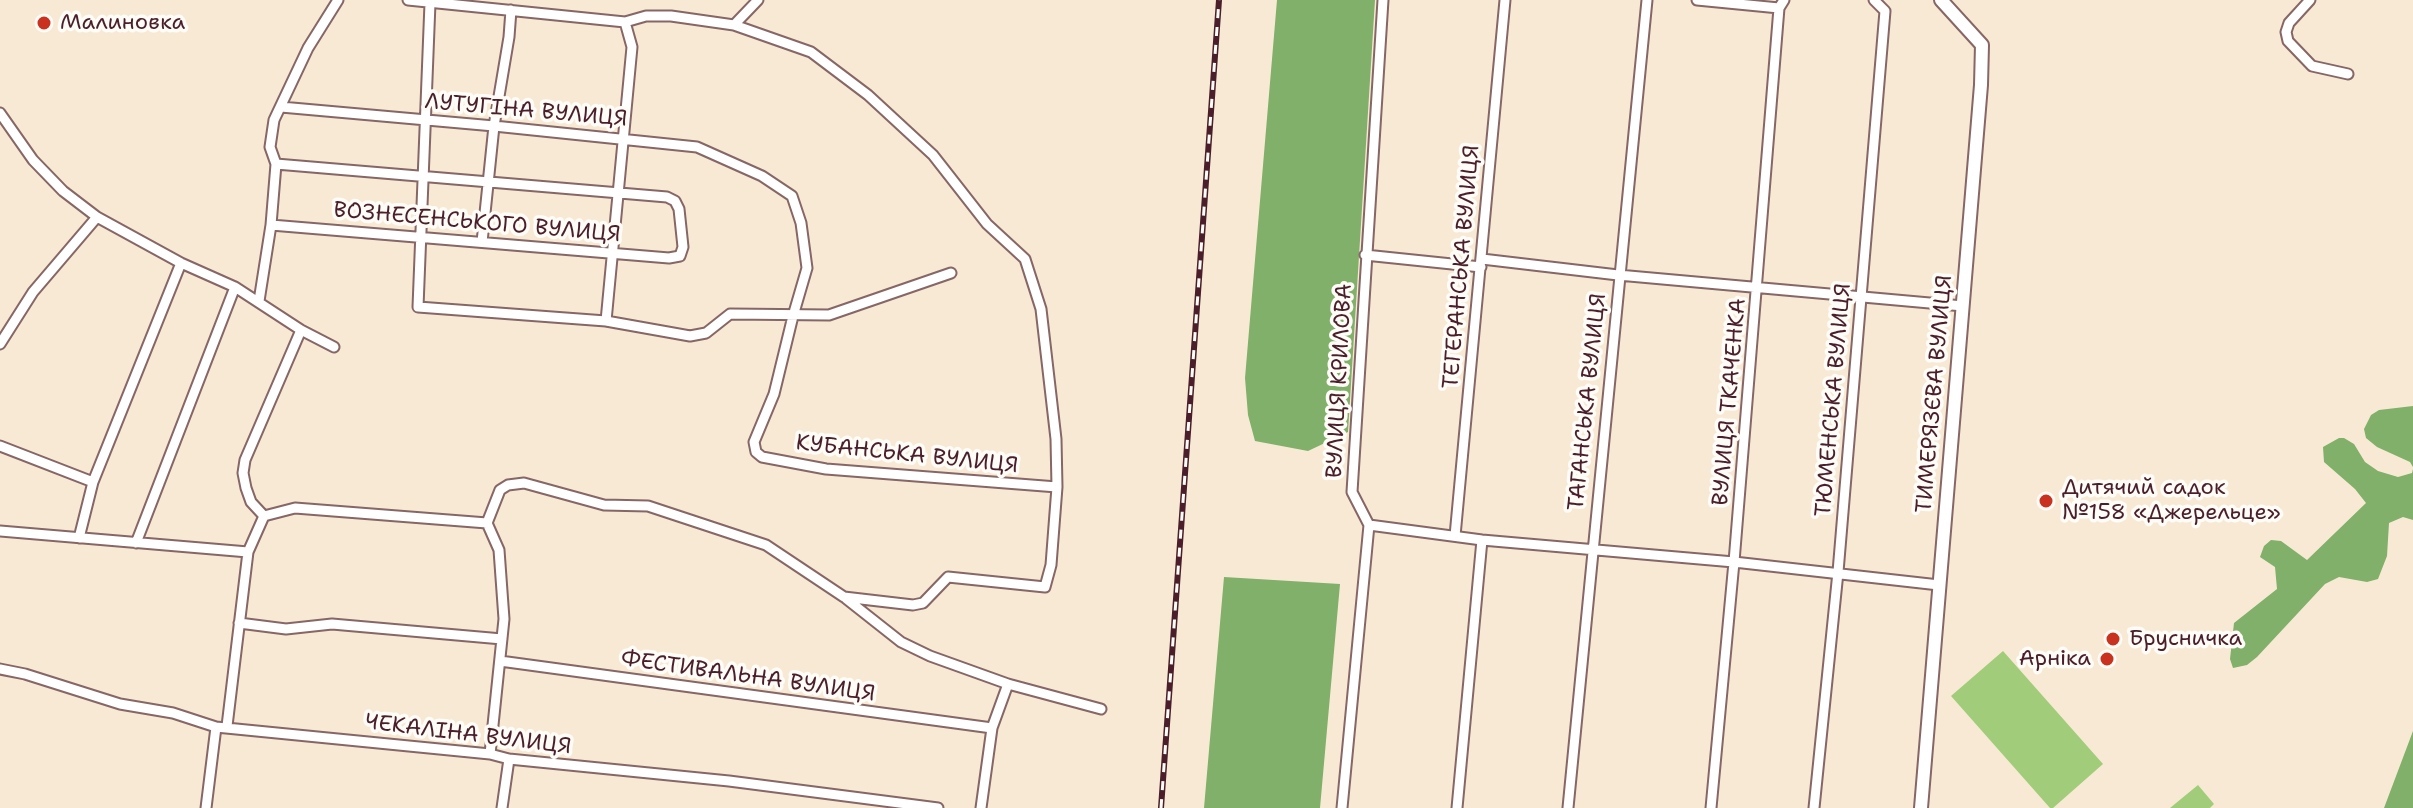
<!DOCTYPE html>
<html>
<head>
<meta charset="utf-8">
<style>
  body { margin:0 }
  canvas { display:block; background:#f7e9d4 }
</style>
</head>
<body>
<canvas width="2413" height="808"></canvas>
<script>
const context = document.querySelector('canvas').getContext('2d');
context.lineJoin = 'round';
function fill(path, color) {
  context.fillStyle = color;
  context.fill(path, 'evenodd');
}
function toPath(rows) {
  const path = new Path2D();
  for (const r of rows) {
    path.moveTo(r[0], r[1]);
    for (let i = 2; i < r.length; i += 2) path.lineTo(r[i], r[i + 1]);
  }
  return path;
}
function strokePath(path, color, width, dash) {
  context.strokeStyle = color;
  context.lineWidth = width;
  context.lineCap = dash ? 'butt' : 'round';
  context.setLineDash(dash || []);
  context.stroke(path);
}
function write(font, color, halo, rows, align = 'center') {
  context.font = font + ' "Shantell Sans",sans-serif';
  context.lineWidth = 7;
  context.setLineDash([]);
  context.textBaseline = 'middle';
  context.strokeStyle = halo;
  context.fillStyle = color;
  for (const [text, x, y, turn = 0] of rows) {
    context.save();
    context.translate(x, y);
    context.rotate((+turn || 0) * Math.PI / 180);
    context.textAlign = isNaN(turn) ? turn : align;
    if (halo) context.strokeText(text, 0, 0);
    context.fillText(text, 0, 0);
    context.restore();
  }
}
const green = toPath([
  [2003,651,2103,764,2053,808,2050,808,1951,696],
  [2198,785,2214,804,2210,808,2170,808]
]);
const forest = toPath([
  [1277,0,1375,0,1348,432,1308,451,1255,441,1248,415,1245,378],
  [2413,406,2413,467,2410,462,2377,447,2366,438,2364,429,2371,415,2379,410],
  [2339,438,2344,438,2354,444,2365,462,2378,471,2398,477,2412,473,2413,469,2413,520,2403,517,2389,523,2387,556,2378,579,2367,582,2339,577,2325,584,2257,657,2247,665,2233,668,2230,659,2234,623,2277,589,2275,567,2260,557,2264,546,2271,540,2281,541,2307,560,2366,503,2355,489,2324,462,2323,447],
  [1224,577,1340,584,1320,808,1204,808],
  [2413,731,2413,808,2384,808]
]);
const street = toPath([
  [408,0,625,22,646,16,671,16,734,25,811,52,868,95,933,155,987,224,1025,259,1041,309,1056,439,1057,487,1051,565,1045,587,948,577,923,603,913,605,844,597],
  [1697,0,1779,8],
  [2310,0,2289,23,2286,32,2288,41,2312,66,2348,74],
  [430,3,418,307,606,321,690,336,706,333,730,314,829,315,951,273],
  [734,25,758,0],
  [281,107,494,126,697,147,762,176,792,196,801,223,807,268,793,316,774,394,754,442,756,452,762,457,826,469,1057,487],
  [0,113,33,160,63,191,97,217,181,263,235,287,301,330,334,347],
  [271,225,669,258,680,256,683,247,679,209,675,201,667,197,276,164],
  [482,242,494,126,509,37,511,10],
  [1365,255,1481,267],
  [1482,259,1618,275,1963,306],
  [259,301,271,225,276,164,270,147,274,120,308,48,338,0],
  [606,321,632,47,625,22],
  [0,344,33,292,97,217],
  [0,446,93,482],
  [264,516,295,508,487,523],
  [1369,525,1482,540,1734,562,1939,585],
  [0,531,248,552],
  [1455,536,1505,0],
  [79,538,93,482,181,263],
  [136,543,235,287],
  [239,623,286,629,332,624,502,639],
  [500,661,992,728],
  [0,669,25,674,120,704,173,713,216,727,490,754,509,759,729,781,938,808],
  [227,726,248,552,264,516,251,502,246,488,243,473,245,460,301,330],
  [490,754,504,619,499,550,487,523,500,490,508,485,524,483,604,505,648,506,766,545,844,597,901,642,930,656,1008,684,1101,709],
  [206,808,216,727],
  [502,808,509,759],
  [981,808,992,728,1008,684],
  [1342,808,1369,525,1352,492,1383,0],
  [1457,808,1482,540],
  [1568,808,1647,0],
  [1711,808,1734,562,1779,8,1784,0],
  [1814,808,1838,572,1885,11,1874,0]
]);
const secondary = toPath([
  [1921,808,1981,85,1982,45,1941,0]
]);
const rail = toPath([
  [1161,808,1219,0]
]);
const markers = [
  [44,23,8,"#c8321e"],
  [2046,501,8,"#c8321e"],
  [2113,639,8,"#c8321e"],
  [2107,659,8,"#c8321e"]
];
const poiNames = [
  ["Малиновка",60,23],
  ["Дитячий садок",2062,488],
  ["№158 «Джерельце»",2062,513],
  ["Брусничка",2129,639],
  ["Арніка",2091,659,"right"]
];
const streetNames = [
  ["ЛУТУГІНА ВУЛИЦЯ",526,111,5],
  ["ВОЗНЕСЕНСЬКОГО ВУЛИЦЯ",477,223,5],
  ["ТЕГЕРАНСЬКА ВУЛИЦЯ",1462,267,-85],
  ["ВУЛИЦЯ КРИЛОВА",1340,381,-87],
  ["ТИМЕРЯЗЄВА ВУЛИЦЯ",1935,394,-85],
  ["ТЮМЕНСЬКА ВУЛИЦЯ",1834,400,-85],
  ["ТАГАНСЬКА ВУЛИЦЯ",1588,402,-84],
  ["ВУЛИЦЯ ТКАЧЕНКА",1730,402,-85],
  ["КУБАНСЬКА ВУЛИЦЯ",907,455,6],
  ["ФЕСТИВАЛЬНА ВУЛИЦЯ",748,677,8],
  ["ЧЕКАЛІНА ВУЛИЦЯ",468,735,7]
];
fill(green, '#a1cd7a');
fill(forest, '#80b06a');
strokePath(street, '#876666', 13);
strokePath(secondary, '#876666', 16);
strokePath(street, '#fff', 9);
strokePath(secondary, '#fff', 12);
strokePath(rail, '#4a1f2b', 6);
strokePath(rail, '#fdfcf7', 3, [9]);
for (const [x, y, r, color] of markers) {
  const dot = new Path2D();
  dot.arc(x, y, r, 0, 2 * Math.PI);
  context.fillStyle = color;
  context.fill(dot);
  strokePath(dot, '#fdfcf7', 3);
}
write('22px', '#4a1f2b', '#fdfcf7', poiNames, 'left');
write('22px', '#4a1f2b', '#fdfcf7', streetNames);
</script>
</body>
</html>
